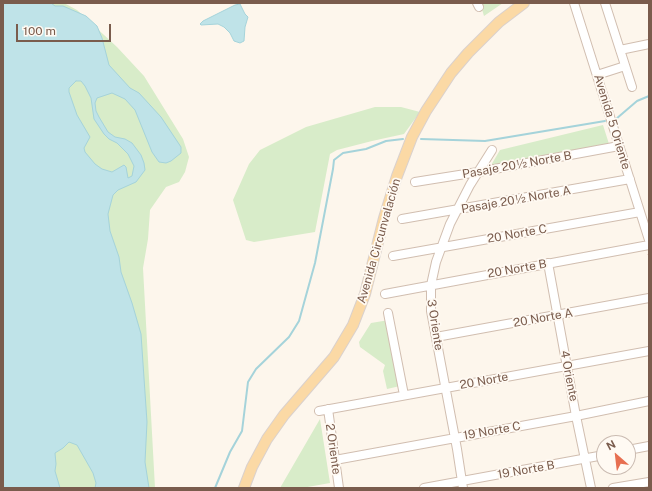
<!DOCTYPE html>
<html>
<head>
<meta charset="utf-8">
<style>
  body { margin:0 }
  #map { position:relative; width:652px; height:491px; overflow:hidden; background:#fdf6ec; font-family:"Public Sans",sans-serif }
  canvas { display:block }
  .frame { position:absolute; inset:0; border:4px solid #7a5c4d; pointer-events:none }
  .north { position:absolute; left:596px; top:435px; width:40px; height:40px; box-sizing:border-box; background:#fffaf3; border:1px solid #cabbb1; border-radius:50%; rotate:332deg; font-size:11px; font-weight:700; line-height:16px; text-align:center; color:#7a5c4d }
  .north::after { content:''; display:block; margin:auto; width:14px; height:18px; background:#e76f51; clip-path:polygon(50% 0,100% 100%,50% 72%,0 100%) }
  .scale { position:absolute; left:16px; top:24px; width:95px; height:18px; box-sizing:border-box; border:2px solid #7a5c4d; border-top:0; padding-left:5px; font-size:12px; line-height:14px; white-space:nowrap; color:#7a5c4d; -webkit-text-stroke:3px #fffaf3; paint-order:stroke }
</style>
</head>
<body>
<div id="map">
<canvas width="652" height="491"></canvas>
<div class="frame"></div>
<div class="north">N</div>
<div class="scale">100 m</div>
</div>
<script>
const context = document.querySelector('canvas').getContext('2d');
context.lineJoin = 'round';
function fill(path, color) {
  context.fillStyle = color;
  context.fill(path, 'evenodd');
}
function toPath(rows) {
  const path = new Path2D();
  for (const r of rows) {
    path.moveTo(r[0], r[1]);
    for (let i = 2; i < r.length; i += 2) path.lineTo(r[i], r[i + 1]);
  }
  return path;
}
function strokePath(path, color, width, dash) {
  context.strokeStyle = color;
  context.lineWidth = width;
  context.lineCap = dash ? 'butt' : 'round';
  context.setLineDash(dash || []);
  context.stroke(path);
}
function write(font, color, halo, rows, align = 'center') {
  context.font = font + ' "Public Sans",sans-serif';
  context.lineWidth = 3.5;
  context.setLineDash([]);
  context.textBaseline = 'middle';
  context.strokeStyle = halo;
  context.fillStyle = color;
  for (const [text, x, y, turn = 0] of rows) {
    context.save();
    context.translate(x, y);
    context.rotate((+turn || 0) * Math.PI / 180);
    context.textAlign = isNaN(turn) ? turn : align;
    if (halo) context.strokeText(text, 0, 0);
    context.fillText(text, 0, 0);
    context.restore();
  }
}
const green = toPath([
  [3,3,64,3,77,10,117,47,144,76,183,139,189,157,185,172,179,182,166,187,150,210,148,239,143,268,155,488,3,488],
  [480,3,503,3,484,16],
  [375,107,401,107,420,112,404,134,372,141,337,150,330,154,315,232,254,242,246,240,233,200,249,164,260,150,306,127],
  [603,125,609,144,490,167,500,150],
  [389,320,400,386,387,389,383,371,385,365,360,347,359,342,371,323],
  [320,419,330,483,302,488,280,488]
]);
const water = toPath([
  [3,3,51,3,55,6,63,6,86,16,97,26,102,38,109,65,130,88,139,93,161,117,181,147,181,153,171,161,166,163,159,162,152,152,135,110,125,99,112,93,97,98,95,103,96,111,99,117,108,132,115,137,125,139,132,143,141,155,144,163,145,170,136,182,118,190,113,195,108,214,110,231,119,257,121,272,132,303,141,334,147,422,145,462,149,488,95,488,96,483,93,473,77,445,69,442,63,448,55,453,56,464,55,471,60,488,3,488,3,3],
  [76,81,81,81,85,86,91,98,94,119,104,134,109,139,117,143,128,154,134,166,132,176,128,178,126,167,124,165,112,172,102,169,95,164,85,152,84,148,90,137,77,115,69,92,69,88,76,81],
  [240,4,245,14,248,17,245,27,244,41,240,43,234,41,230,33,224,27,218,24,201,25,200,24,203,21,235,5,240,4]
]);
const stream = toPath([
  [616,119,637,101,649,96],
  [421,139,485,141,605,121],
  [215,488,230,452,242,431,248,382,256,369,289,337,299,321,315,263,333,169,334,160,343,153,366,149,386,141,403,139]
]);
const path = toPath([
  [648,254,649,258]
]);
const minor = toPath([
  [477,3,479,7],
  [574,3,649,240],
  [605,3,632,87],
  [620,50,649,44],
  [597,75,625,66],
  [415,182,478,172,619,146],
  [402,219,630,179],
  [393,256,640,212],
  [548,263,576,416,591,488],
  [385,294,649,245],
  [388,313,404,395],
  [436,337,649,298],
  [328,409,339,488],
  [319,411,649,351],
  [628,450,649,446],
  [335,460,576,416,649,401],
  [424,488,604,455],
  [463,488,457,449,431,311,431,285,436,262,450,224,470,185,492,150],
  [613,488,649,482]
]);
const major = toPath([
  [244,488,252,467,267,439,284,415,334,357,353,325,365,294,384,218,397,176,412,137,426,111,451,73,468,53,499,22,524,3]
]);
const streetNames = [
  ["Avenida 5 Oriente",612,122,73],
  ["Pasaje 20½ Norte B",517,165,-10],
  ["Pasaje 20½ Norte A",516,200,-10],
  ["20 Norte C",517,234,-10],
  ["Avenida Circunvalación",379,241,-74],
  ["20 Norte B",517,269,-10],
  ["20 Norte A",543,318,-10],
  ["3 Oriente",435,325,81],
  ["4 Oriente",569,376,79],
  ["20 Norte",484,381,-10],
  ["19 Norte C",492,431,-10],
  ["2 Oriente",333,449,82],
  ["19 Norte B",526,470,-10]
];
fill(green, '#d8ecc9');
fill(water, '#bfe3e8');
strokePath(water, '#a5d3da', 1);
strokePath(stream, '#a5d3da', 2);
strokePath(minor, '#d1beb0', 10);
strokePath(major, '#dad1cd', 12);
strokePath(path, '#d9b8a5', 1, [1, 3]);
strokePath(minor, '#fff', 8);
strokePath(major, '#fbd9a5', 10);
write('12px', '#7a5c4d', '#fffaf3', streetNames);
</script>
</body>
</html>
